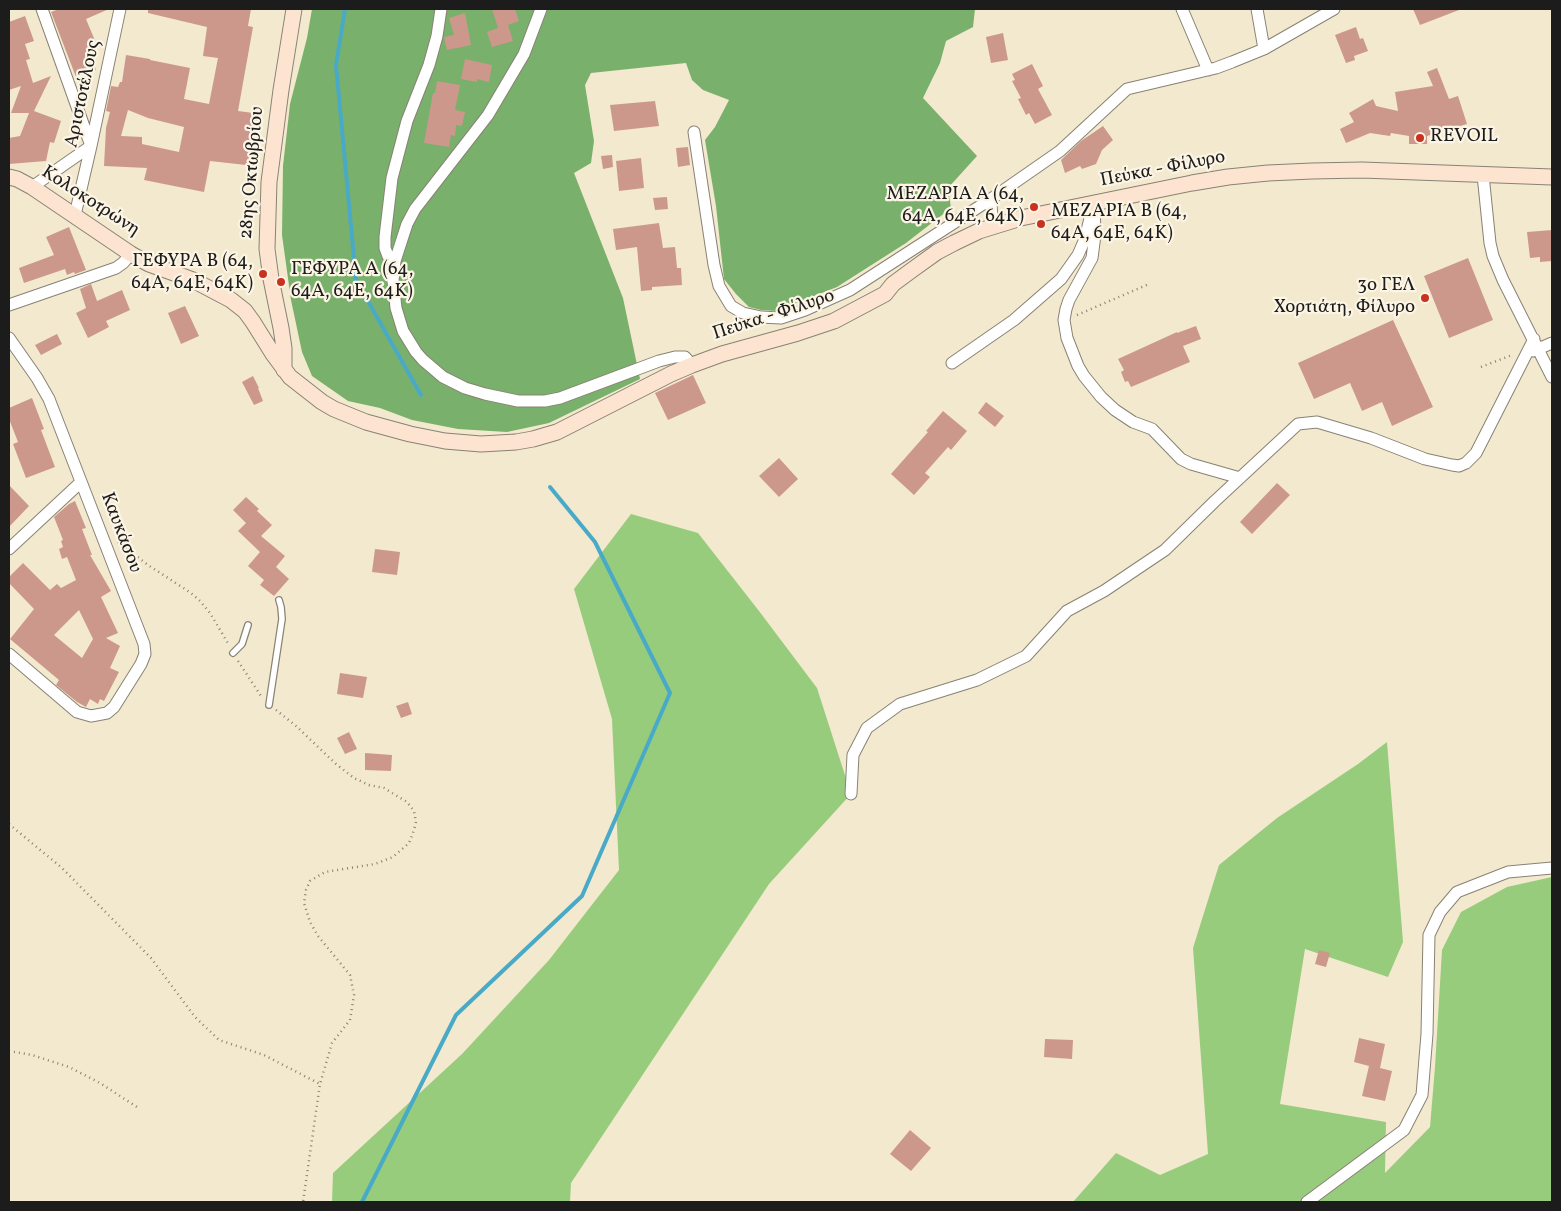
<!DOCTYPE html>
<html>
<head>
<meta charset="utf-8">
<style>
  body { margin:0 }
  #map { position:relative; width:1561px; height:1211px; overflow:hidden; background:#f3e9ce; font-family:Vollkorn,serif }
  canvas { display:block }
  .frame { position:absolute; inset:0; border:10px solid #1c1c1c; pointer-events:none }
</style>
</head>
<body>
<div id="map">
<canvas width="1561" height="1211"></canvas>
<div class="frame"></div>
</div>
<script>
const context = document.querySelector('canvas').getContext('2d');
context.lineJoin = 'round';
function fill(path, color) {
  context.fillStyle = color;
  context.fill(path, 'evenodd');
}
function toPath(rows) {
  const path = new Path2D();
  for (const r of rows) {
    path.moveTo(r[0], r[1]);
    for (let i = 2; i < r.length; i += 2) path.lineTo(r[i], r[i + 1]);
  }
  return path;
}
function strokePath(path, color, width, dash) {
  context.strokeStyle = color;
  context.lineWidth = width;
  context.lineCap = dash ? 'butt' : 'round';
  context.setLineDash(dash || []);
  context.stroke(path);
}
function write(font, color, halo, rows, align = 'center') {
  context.font = font + ' Vollkorn,serif';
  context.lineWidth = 4.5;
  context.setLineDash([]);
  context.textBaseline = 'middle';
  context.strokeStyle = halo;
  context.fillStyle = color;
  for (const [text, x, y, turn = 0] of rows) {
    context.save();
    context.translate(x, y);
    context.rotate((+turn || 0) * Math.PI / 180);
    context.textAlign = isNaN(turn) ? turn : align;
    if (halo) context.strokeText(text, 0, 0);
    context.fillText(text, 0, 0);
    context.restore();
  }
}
const green = toPath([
  [631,514,698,533,759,611,817,688,851,794,769,884,571,1183,570,1202,332,1202,333,1173,462,1054,549,960,619,870,612,719,574,589],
  [1387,742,1403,942,1388,977,1305,949,1280,1104,1386,1122,1385,1173,1430,1127,1435,1067,1442,950,1461,912,1507,887,1552,877,1552,1202,1073,1202,1116,1153,1160,1175,1208,1154,1193,948,1219,865,1277,818,1358,764]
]);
const forest = toPath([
  [312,9,975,9,973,27,946,41,940,63,923,98,977,156,948,188,951,208,906,243,837,287,776,311,761,310,749,307,736,294,724,279,716,206,705,140,715,127,729,100,703,90,692,80,686,63,591,73,585,85,594,141,591,163,574,173,623,298,640,379,549,423,507,432,458,429,412,420,380,408,348,401,312,376,302,352,291,300,282,235,283,166,290,104,307,38]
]);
const stream = toPath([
  [345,9,336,65,356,280,421,395],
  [362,1202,456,1015,582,896,670,693,595,542,550,487]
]);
const building = toPath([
  [59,9,109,9,86,19,98,48,96,49,98,55,92,58,96,70,76,77,51,12],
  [148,9,251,9,248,26,253,27,238,111,261,114,259,127,253,126,251,140,250,151,256,152,255,166,210,161,204,192,144,180,147,168,104,166,106,128,110,112,106,111,111,86,118,87,120,82,122,82,126,55,150,59,150,60,190,68,184,99,209,104,218,58,203,56,207,27,148,13],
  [128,110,148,118,184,127,179,152,142,144,142,137,121,136],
  [492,9,515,9,519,21,508,25,513,41,492,47,487,32,498,28],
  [1413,9,1459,9,1459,10,1420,25],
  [465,13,471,45,447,50,444,37,454,35,449,18],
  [25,16,34,41,25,44,30,59,26,60,33,83,51,76,34,111,61,121,54,143,50,142,46,161,9,164,9,138,20,136,29,113,11,113,21,86,9,90,9,22],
  [1356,27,1360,39,1363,38,1368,51,1354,56,1355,60,1346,63,1335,35],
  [1003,33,1008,60,991,63,986,37],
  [465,59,492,65,489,82,477,79,477,82,461,79],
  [1032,64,1043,86,1038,89,1052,115,1035,124,1029,113,1026,115,1018,99,1021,98,1012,81,1015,80,1012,74],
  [1437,68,1449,99,1458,96,1467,124,1427,136,1427,144,1409,144,1409,136,1391,133,1390,136,1370,133,1346,143,1340,129,1354,122,1349,113,1373,99,1376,106,1398,111,1395,92,1433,86,1427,72],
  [437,81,460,85,455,110,465,112,462,126,456,125,455,136,451,135,449,147,424,143,433,93,435,93],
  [655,101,659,126,614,131,610,105],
  [1103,126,1113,140,1102,150,1096,164,1082,169,1080,166,1065,173,1061,160,1081,141],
  [688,147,690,165,678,167,676,148],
  [612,155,613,167,603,169,601,156],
  [641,158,644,188,619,191,616,161],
  [667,197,668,209,655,210,653,198],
  [659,223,663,248,675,247,677,268,681,268,682,285,652,287,652,290,641,291,637,247,616,250,613,229],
  [69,227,86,270,75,274,74,272,67,275,65,269,24,283,19,268,54,255,46,237],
  [1552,230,1552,261,1540,262,1540,257,1530,258,1527,232],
  [1468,258,1493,320,1449,338,1424,276],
  [91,284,97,301,122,290,130,310,106,321,109,327,88,338,76,313,86,308,80,289],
  [185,306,199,336,181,344,168,313],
  [1393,320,1433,407,1392,426,1382,402,1362,411,1350,383,1314,399,1298,363],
  [1196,326,1201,339,1183,346,1190,362,1131,387,1128,381,1125,382,1121,372,1124,370,1118,359,1177,332,1177,333],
  [57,334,62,344,41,355,35,345],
  [693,375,706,403,668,420,655,393],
  [253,376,259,388,258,388,263,401,254,405,242,382],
  [32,398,44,429,41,430,55,467,26,478,13,444,18,442,9,419,9,408],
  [986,402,1004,416,995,427,978,413],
  [943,411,967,431,951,450,948,447,925,473,930,477,914,495,891,474,928,432,926,431],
  [779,458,798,479,779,497,759,476],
  [1277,483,1290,495,1252,534,1240,522],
  [9,485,29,506,9,527],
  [246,497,259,509,257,511,272,525,261,536,285,556,276,567,289,579,274,596,260,585,264,580,248,566,260,552,238,531,246,523,233,510],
  [75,501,86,528,82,529,92,555,90,555,111,591,101,597,118,633,106,638,120,646,110,668,119,672,104,701,100,699,98,704,90,699,86,707,77,702,56,685,59,680,10,639,34,609,9,583,9,577,23,563,50,590,57,584,61,588,76,580,67,557,62,559,59,549,63,547,61,541,63,540,54,517,69,504],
  [79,610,93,639,82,658,54,635],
  [375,549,400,552,397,575,372,572],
  [340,673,367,677,363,698,337,694],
  [408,702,412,714,401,718,396,706],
  [349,732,357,749,345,754,337,738],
  [365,753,392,755,391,771,365,770],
  [1319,950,1330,953,1326,967,1315,964],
  [1359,1038,1385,1044,1380,1068,1392,1071,1385,1101,1362,1096,1369,1066,1354,1062],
  [1045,1039,1073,1040,1072,1059,1044,1057],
  [910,1130,931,1148,911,1171,890,1154]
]);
const path = toPath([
  [1077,315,1149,284],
  [1481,367,1512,355],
  [118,542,148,565,191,593,200,601,210,613,229,645],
  [238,661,261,696],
  [276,710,295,725,336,764,354,778,369,785,384,788,407,802,414,811,416,822,414,830,409,843,393,857,375,864,325,872,310,881,306,890,304,903,310,922,318,936,350,975,354,995,350,1020,332,1043,320,1084,303,1202],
  [9,824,62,868,151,958,195,1017,219,1040,264,1055,320,1084],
  [9,1051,32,1055,69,1067,100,1083,140,1109]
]);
const lane = toPath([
  [233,653,242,644,248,625],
  [269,705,282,619,281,607,279,600]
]);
const street = toPath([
  [42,9,91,146],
  [541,9,524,54,488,115,415,209,407,224,395,261,393,281,396,308,403,331,416,352,423,360,443,377,465,388,485,394,518,401,545,401,560,398,659,361,675,357,685,357,692,365],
  [1182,9,1208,70],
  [1257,9,1264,49],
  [694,132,714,265,719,286,731,306,743,313,761,317,781,318,805,310,850,290,991,199],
  [1483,175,1490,243,1493,256,1503,280,1552,377],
  [32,187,91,146],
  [1094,203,1095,235,1092,258,1069,300,1066,309,1064,320,1067,338,1078,366,1084,376,1101,397,1115,410,1133,422,1152,429,1181,459,1191,464,1240,478],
  [75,215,91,146,120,9],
  [992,227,991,199,1060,151,1127,89,1216,68,1232,62,1264,49,1334,9],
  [395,261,388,256,385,248,385,237,392,178,407,121,429,65,437,36,441,9],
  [9,305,116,268,123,263,131,254],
  [9,338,37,378,49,399,144,644,145,654,141,664,114,707,107,713,91,716,77,712,9,654],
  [1533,351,1552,343],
  [952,363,1014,320,1061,279,1078,255,1085,239,1091,214],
  [9,549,81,482],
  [851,794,853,755,867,728,900,704,977,680,1026,656,1067,611,1104,591,1165,550,1215,501,1298,424,1317,422,1371,438,1425,459,1452,465,1459,466,1466,463,1476,453,1534,339],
  [1307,1202,1404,1130,1422,1095,1427,1034,1429,935,1440,912,1457,892,1508,872,1552,868]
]);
const secondary = toPath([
  [9,177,17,179,32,187,131,254,149,264,193,280,231,300,245,311,253,322,273,354,290,377,322,402,334,409,366,422,410,434,445,441,481,444,516,442,533,439,557,432,671,374,692,365,722,354,798,333,834,321,885,294,893,284,912,270,937,252,954,243,979,231,1021,218,1192,183,1228,177,1268,173,1312,171,1362,170,1552,177],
  [284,370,284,348,281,328,271,279,267,249,269,182,281,90,294,9]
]);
const markers = [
  [1420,138,5,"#c8321e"],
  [1034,207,5,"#c8321e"],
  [1041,224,5,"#c8321e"],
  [263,274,5,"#c8321e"],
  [281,282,5,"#c8321e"],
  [1425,298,5,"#c8321e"]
];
const streetNames = [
  ["Αριστοτέλους",84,94,-78],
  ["Πεύκα - Φίλυρο",1163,170,-11],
  ["28ης Οκτωβρίου",253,173,-85],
  ["Κολοκοτρώνη",90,202,33],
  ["Πεύκα - Φίλυρο",774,316,-18],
  ["Καυκάσου",120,533,69]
];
const poiNames = [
  ["REVOIL",1430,138],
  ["ΜΕΖΑΡΙΑ A (64,",1024,196,"right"],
  ["64Α, 64Ε, 64Κ)",1024,218,"right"],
  ["ΜΕΖΑΡΙΑ B (64,",1051,213],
  ["64Α, 64Ε, 64Κ)",1051,235],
  ["ΓΕΦΥΡΑ B (64,",253,263,"right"],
  ["64Α, 64Ε, 64Κ)",253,285,"right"],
  ["ΓΕΦΥΡΑ A (64,",291,271],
  ["64Α, 64Ε, 64Κ)",291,293],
  ["3ο ΓΕΛ",1415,287,"right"],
  ["Χορτιάτη, Φίλυρο",1415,309,"right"]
];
fill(green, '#97cc7d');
fill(forest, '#79b06c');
strokePath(stream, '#49aac8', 4);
fill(building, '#cd988c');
strokePath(lane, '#888275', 8);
strokePath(street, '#888275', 13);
strokePath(secondary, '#888275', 17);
strokePath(path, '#888275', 2.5, [1, 4]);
strokePath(lane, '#fff', 5.5);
strokePath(street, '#fff', 11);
strokePath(secondary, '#fde4d0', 15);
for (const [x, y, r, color] of markers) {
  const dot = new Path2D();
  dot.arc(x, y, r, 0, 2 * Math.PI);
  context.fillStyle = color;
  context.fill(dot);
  strokePath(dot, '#fcf5e5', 2);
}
write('19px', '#1c1c1c', '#fcf5e5', streetNames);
write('19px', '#1c1c1c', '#fcf5e5', poiNames, 'left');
</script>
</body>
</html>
